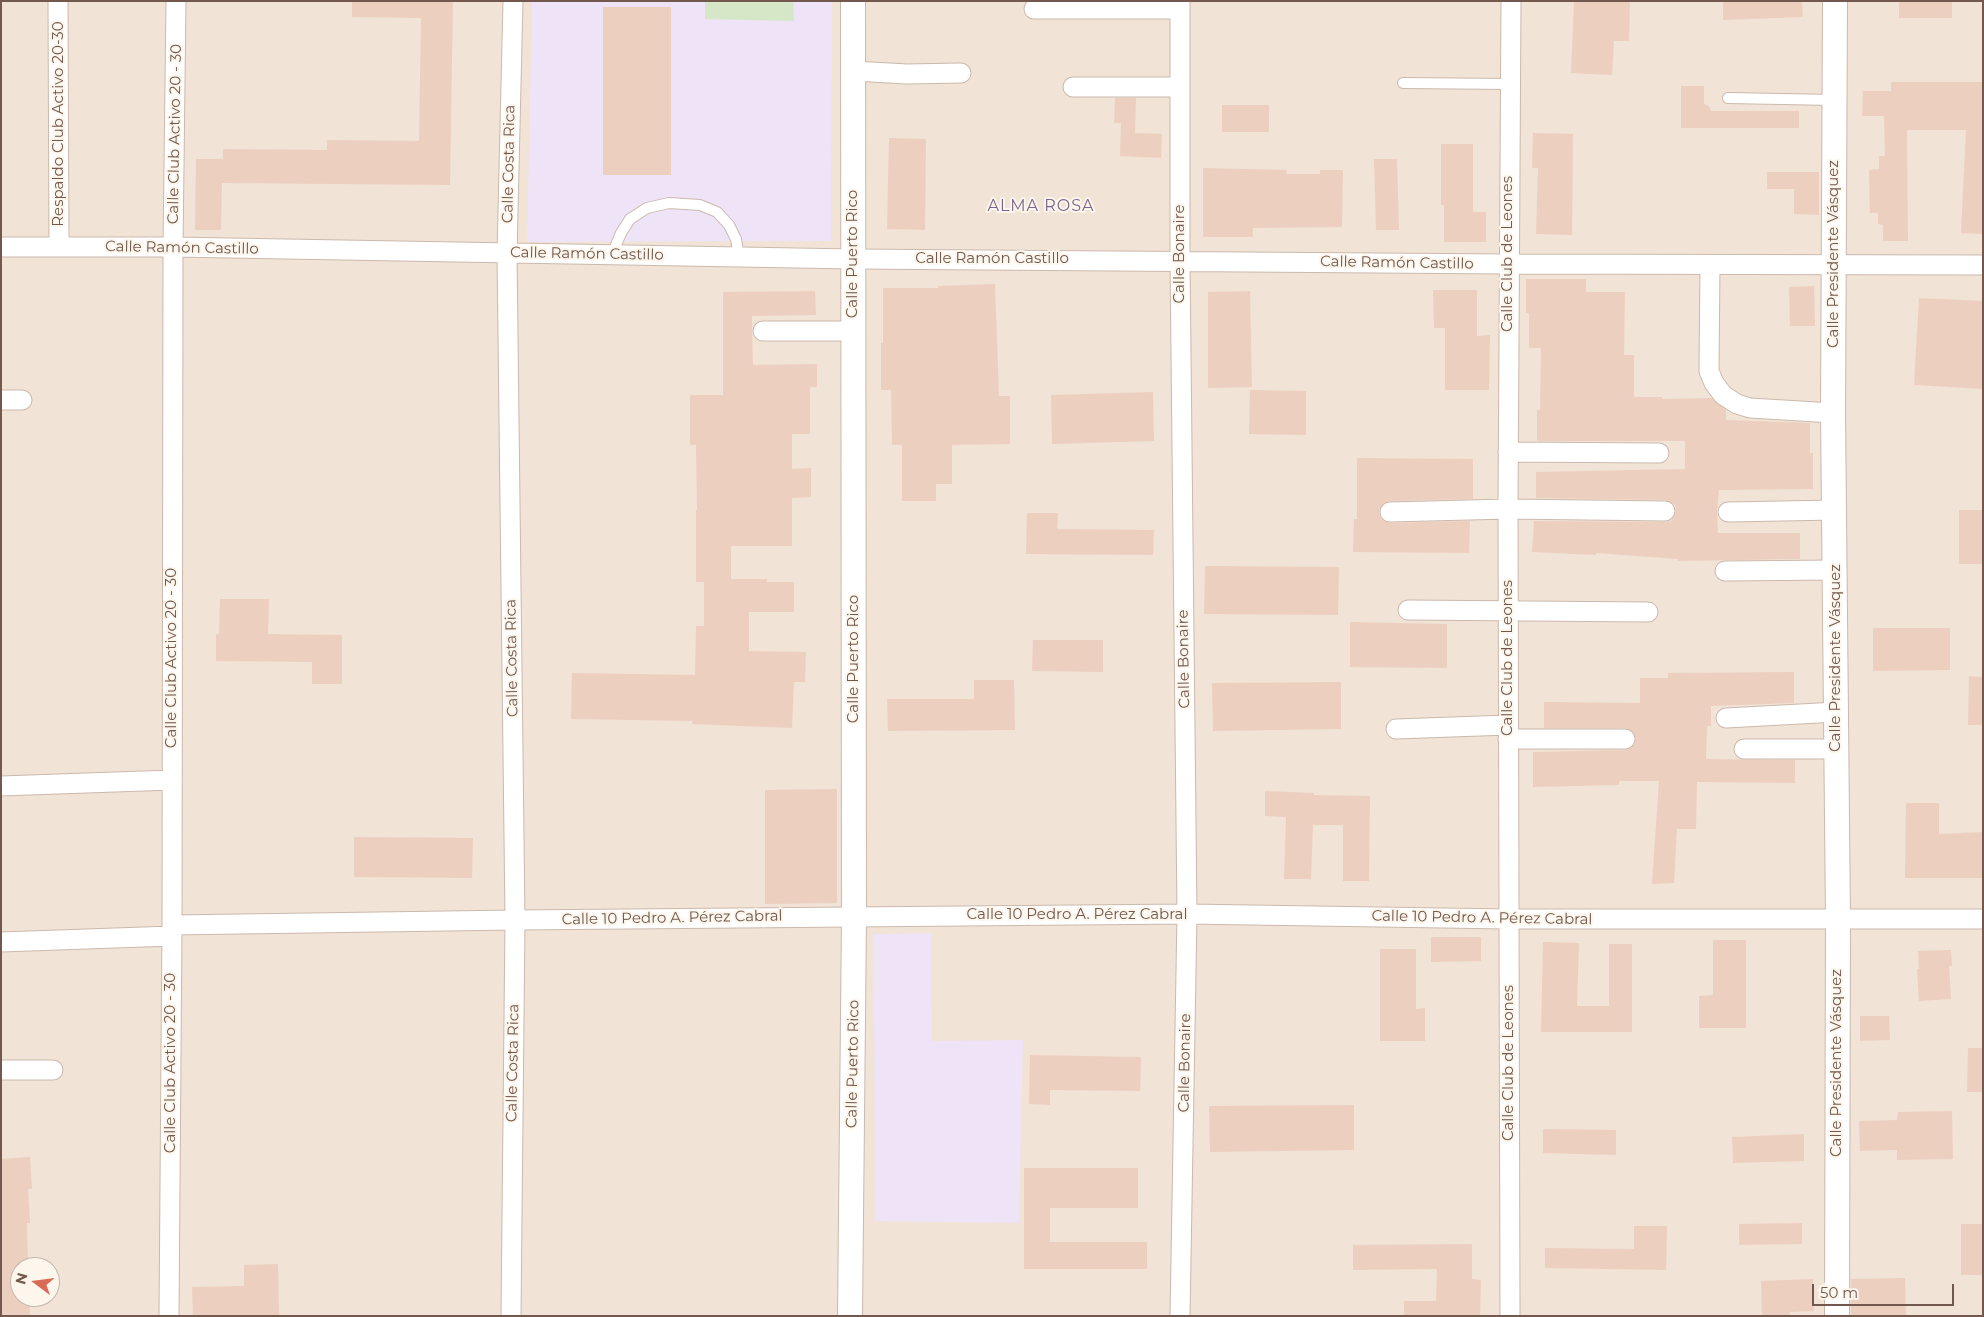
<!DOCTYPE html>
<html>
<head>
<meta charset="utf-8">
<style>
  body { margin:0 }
  #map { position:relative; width:1984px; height:1317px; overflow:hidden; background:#faf1e6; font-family:Montserrat,sans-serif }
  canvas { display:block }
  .frame { position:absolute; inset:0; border:2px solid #72584d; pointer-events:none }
  .north { position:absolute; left:10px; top:1257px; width:50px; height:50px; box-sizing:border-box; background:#fdf6ec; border:1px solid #c5b7ac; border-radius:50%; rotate:285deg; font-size:14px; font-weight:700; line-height:20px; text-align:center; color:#72584d }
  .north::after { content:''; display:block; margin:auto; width:18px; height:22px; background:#da6b56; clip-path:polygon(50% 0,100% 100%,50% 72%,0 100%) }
  .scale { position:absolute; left:1812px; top:1284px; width:142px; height:22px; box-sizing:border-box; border:2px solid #72584d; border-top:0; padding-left:6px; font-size:15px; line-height:18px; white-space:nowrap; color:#72584d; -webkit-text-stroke:4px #fdf6ec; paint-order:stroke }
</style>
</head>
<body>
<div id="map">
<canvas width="1984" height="1317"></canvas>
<div class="frame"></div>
<div class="north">N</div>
<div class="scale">50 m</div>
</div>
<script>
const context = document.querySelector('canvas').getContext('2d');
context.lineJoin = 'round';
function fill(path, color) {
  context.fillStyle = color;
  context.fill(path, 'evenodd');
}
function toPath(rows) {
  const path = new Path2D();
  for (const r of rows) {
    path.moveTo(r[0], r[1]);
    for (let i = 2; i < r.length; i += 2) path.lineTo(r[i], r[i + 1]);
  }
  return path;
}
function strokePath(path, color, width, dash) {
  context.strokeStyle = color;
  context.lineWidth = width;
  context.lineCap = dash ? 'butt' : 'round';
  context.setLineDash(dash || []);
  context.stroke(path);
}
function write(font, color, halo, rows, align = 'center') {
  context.font = font + ' Montserrat,sans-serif';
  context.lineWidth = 4;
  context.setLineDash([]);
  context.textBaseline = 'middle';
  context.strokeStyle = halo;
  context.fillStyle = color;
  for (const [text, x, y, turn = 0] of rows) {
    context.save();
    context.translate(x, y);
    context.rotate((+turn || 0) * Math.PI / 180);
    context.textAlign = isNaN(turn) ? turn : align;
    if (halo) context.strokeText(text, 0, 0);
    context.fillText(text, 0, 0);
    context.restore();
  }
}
const residential = toPath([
  [1,1,1983,1,1983,1316,1,1316],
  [20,1267,50,1267,50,1297,20,1297]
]);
const education = toPath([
  [532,1,832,1,831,241,527,242],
  [931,933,932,1041,1023,1040,1019,1223,875,1221,874,934]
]);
const green = toPath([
  [705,1,793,1,794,21,705,19]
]);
const building = toPath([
  [352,1,453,1,450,185,222,183,221,230,195,230,196,159,223,159,223,149,327,150,327,140,419,141,421,18,352,17],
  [1574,1,1630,1,1629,41,1614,41,1612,75,1571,73],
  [1723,1,1802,1,1803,17,1723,20],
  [1899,1,1952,1,1952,18,1899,18],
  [603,7,671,7,671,175,603,175],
  [1891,82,1983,82,1983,234,1961,233,1966,130,1907,130,1908,241,1883,241,1883,225,1878,224,1878,213,1870,213,1869,170,1879,169,1879,156,1885,156,1884,116,1862,116,1863,91,1891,91],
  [1681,86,1704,86,1704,104,1709,106,1711,111,1799,111,1799,128,1681,128],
  [1115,98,1136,98,1135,133,1162,134,1161,158,1120,156,1121,123,1114,123],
  [1222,105,1269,105,1269,132,1222,132],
  [1533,133,1573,134,1572,235,1536,234,1538,168,1532,168],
  [889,138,926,139,925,230,887,229],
  [1441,144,1473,144,1473,212,1486,212,1486,242,1444,242,1444,205,1441,205],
  [1374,159,1397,159,1399,230,1376,230],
  [1203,168,1287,170,1286,174,1320,174,1320,170,1343,170,1342,227,1253,228,1253,237,1203,237],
  [1767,172,1819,172,1819,215,1794,214,1794,189,1767,189],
  [1526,279,1586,279,1586,292,1625,292,1624,355,1634,355,1634,397,1662,397,1662,399,1712,398,1726,410,1726,420,1810,423,1810,453,1813,453,1813,489,1719,490,1717,512,1718,533,1800,533,1800,559,1678,561,1678,559,1596,553,1596,555,1532,552,1534,521,1665,522,1671,521,1676,512,1675,505,1665,500,1536,498,1536,472,1685,469,1685,441,1537,441,1537,410,1540,410,1541,348,1529,348,1529,313,1526,313],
  [995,284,999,396,1010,396,1010,444,952,445,952,484,936,484,936,501,902,501,902,445,892,445,891,390,881,390,881,343,883,343,883,288,938,288,938,286],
  [1814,286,1815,326,1790,326,1789,287],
  [1433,290,1477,290,1477,336,1490,335,1489,390,1445,390,1445,328,1434,328],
  [815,291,816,315,752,316,752,331,753,365,817,364,817,387,810,387,810,434,792,434,792,469,811,468,811,497,792,498,792,546,731,546,731,579,767,579,767,582,794,582,794,612,749,612,749,651,806,652,805,682,794,682,792,728,692,724,693,721,571,719,572,673,695,675,696,626,704,626,704,582,696,582,696,510,697,510,696,445,690,445,690,395,723,395,723,292],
  [1250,291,1252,387,1208,388,1208,292],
  [1919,298,1983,301,1983,389,1914,385],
  [1250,390,1306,391,1306,435,1249,434],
  [1153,392,1154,441,1052,444,1051,395],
  [1357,458,1473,459,1473,499,1390,501,1384,503,1379,512,1381,518,1390,523,1470,521,1469,553,1353,552,1354,519,1357,519],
  [1959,510,1983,510,1983,564,1959,564],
  [1027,513,1058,513,1057,529,1154,530,1153,555,1026,554],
  [1205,566,1339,567,1338,615,1204,614],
  [220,599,269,599,268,634,342,635,342,684,312,684,312,662,216,661,216,634,219,634],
  [1350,622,1447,624,1447,668,1350,667],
  [1873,628,1950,628,1950,670,1873,671],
  [1033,640,1103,640,1103,672,1032,671],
  [1794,672,1794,703,1711,706,1711,726,1707,726,1706,759,1795,760,1795,783,1697,782,1696,829,1677,829,1674,883,1652,884,1659,781,1619,781,1619,785,1533,787,1533,752,1625,750,1631,748,1636,739,1634,733,1625,728,1544,728,1544,702,1640,703,1640,678,1668,678,1668,673],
  [1969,676,1983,677,1983,725,1968,725],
  [974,680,1014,680,1015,730,888,731,887,699,974,699],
  [1341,682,1341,729,1213,731,1212,683],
  [837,789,837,903,765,904,765,790],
  [1265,791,1314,793,1314,795,1370,796,1369,881,1343,881,1343,825,1313,825,1311,879,1284,879,1286,817,1265,816],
  [1906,803,1939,803,1939,834,1983,832,1983,878,1905,878],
  [354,837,473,838,472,878,354,877],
  [1431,937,1481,937,1481,961,1431,962],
  [1713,940,1746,940,1746,1028,1699,1028,1699,996,1713,995],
  [1543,942,1579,943,1577,1006,1609,1006,1609,944,1632,944,1632,1032,1541,1032],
  [1380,949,1416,949,1416,1009,1425,1008,1425,1041,1380,1041],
  [1951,950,1952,966,1949,966,1951,999,1919,1001,1917,969,1919,969,1918,951],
  [1860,1016,1889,1016,1890,1040,1860,1041],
  [1968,1048,1983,1048,1983,1092,1967,1092],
  [1030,1055,1141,1057,1140,1091,1050,1090,1050,1105,1029,1104],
  [1354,1105,1354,1150,1210,1152,1209,1106],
  [1952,1111,1953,1159,1897,1160,1897,1150,1860,1151,1859,1121,1897,1120,1898,1112],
  [1543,1129,1616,1130,1616,1155,1543,1153],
  [1804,1134,1804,1161,1733,1163,1732,1137],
  [30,1157,32,1189,28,1189,30,1223,27,1223,28,1267,20,1267,20,1297,29,1297,30,1316,1,1316,1,1159],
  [1024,1168,1138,1168,1138,1208,1050,1208,1050,1242,1147,1242,1147,1269,1024,1269],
  [1802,1223,1802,1244,1739,1245,1739,1224],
  [1961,1224,1983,1224,1983,1275,1961,1275],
  [1634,1226,1667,1226,1666,1270,1545,1268,1545,1248,1634,1249],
  [1472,1244,1472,1279,1481,1280,1480,1316,1404,1316,1404,1301,1436,1301,1437,1269,1353,1270,1353,1245],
  [278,1264,279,1315,193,1316,192,1287,244,1286,244,1265],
  [1905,1278,1906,1316,1851,1316,1851,1279],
  [1813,1279,1814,1311,1790,1312,1790,1316,1762,1316,1761,1281]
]);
const service = toPath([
  [1403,83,1510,84],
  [1728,98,1835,100],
  [616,255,616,245,621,233,630,219,647,208,669,203,700,205,717,212,729,225,736,239,739,257]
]);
const minor = toPath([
  [58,1,59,247],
  [1180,1,1180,260,1187,914,1180,1316],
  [1034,9,1180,9],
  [853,71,907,74,961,73],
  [1073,87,1180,87],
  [1,247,173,247,853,259,1508,264,1983,265],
  [1710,265,1709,371,1714,383,1723,395,1737,404,1750,408,1833,413],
  [763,331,853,331],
  [1,400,22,400],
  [1508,452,1659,453],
  [1390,512,1508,509,1665,511],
  [1728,512,1836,510],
  [1725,571,1836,570],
  [1408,610,1648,612],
  [1726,718,1837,712],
  [1396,729,1508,725],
  [1508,739,1625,739],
  [1744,749,1837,749],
  [1,786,172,780],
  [172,925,515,920,1187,914,1508,919,1983,919],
  [1,942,172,936],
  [1,1070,53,1070],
  [169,1316,172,925,173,247,176,1],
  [511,1316,515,920,507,253,513,1],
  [1510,1316,1508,509,1511,1]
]);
const tertiary = toPath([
  [1835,1,1833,413,1838,919,1837,1316],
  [850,1316,854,917,853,1]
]);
const streetNames = [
  ["Respaldo Club Activo 20-30",59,124,-90],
  ["Calle Club Activo 20 - 30",175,134,-89],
  ["Calle Costa Rica",509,164,-89],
  ["Calle Ramón Castillo",182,248,1],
  ["Calle Ramón Castillo",587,254,1],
  ["Calle Puerto Rico",853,254,-90],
  ["Calle Bonaire",1180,254,-90],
  ["Calle Club de Leones",1508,254,-90],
  ["Calle Presidente Vásquez",1834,254,-90],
  ["Calle Ramón Castillo",992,259],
  ["Calle Ramón Castillo",1397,263,1],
  ["Calle Club Activo 20 - 30",172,658,-90],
  ["Calle Costa Rica",512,658,-91],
  ["Calle Club de Leones",1508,658,-90],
  ["Calle Presidente Vásquez",1836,658,-90],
  ["Calle Puerto Rico",854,659,-90],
  ["Calle Bonaire",1184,659,-91],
  ["Calle 10 Pedro A. Pérez Cabral",1077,915],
  ["Calle 10 Pedro A. Pérez Cabral",672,918,-1],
  ["Calle 10 Pedro A. Pérez Cabral",1482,918,1],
  ["Calle Club Activo 20 - 30",171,1063,-90],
  ["Calle Costa Rica",513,1063,-89],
  ["Calle Bonaire",1185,1063,-89],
  ["Calle Club de Leones",1509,1063,-90],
  ["Calle Presidente Vásquez",1837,1063,-90],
  ["Calle Puerto Rico",853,1064,-89]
];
const neighbourhoodNames = [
  ["ALMA ROSA",1041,206]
];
fill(residential, '#f1e3d5');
fill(education, '#eee3f7');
fill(green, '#d5e7c6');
fill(building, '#edcfc0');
strokePath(service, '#cbb9ad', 12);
strokePath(minor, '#cbb9ad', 21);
strokePath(tertiary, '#cbb9ad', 26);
strokePath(service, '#fff', 10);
strokePath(minor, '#fff', 19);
strokePath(tertiary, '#fff', 24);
write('15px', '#72584d', '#fdf6ec', streetNames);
context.letterSpacing = '1px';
write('16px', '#7d658d', '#fdf6ec', neighbourhoodNames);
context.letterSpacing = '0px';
</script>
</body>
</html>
